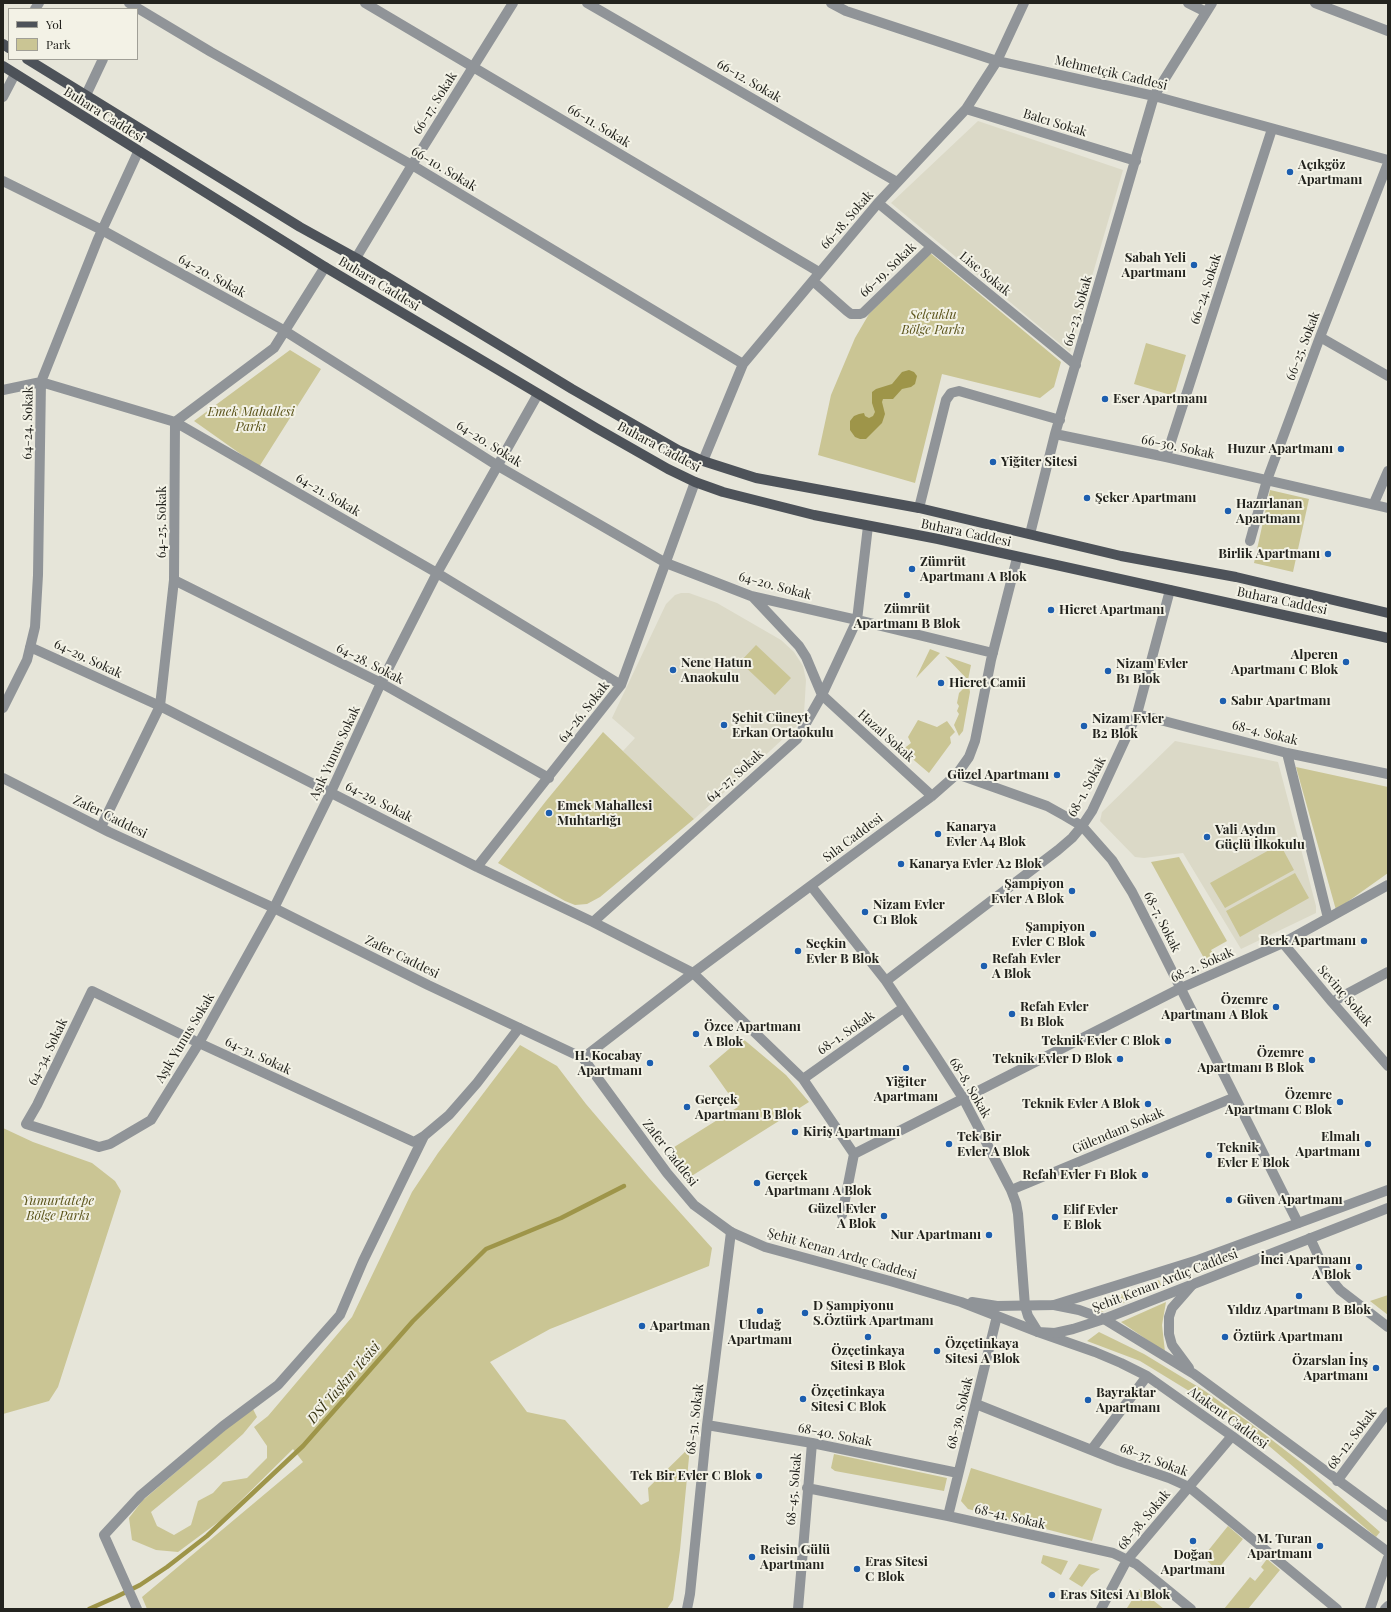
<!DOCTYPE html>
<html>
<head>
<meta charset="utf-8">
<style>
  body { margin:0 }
  #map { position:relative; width:1391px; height:1612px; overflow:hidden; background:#e6e5d9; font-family:"Playfair Display",serif }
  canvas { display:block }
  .frame { position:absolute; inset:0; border:4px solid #23231e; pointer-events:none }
  .legend { position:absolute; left:8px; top:8px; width:130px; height:52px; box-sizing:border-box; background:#f3f2e6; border:1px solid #a09f96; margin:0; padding:5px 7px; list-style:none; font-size:12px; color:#23231e }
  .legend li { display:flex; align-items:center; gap:8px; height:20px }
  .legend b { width:20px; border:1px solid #a09f96 }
</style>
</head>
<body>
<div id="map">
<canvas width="1391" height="1612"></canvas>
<div class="frame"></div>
<ul class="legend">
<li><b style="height:5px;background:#4d5259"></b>Yol</li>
<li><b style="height:11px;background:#cac594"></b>Park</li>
</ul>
</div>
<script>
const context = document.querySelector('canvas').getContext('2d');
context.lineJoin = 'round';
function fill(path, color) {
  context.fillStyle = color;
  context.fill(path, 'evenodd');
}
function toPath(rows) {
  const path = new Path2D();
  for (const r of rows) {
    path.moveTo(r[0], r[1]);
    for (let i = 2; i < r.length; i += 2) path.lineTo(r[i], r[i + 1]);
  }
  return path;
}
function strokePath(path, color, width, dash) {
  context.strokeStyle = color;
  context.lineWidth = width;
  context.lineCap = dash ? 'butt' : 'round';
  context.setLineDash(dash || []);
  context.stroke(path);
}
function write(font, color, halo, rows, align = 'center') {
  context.font = font + ' "Playfair Display",serif';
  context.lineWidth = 4;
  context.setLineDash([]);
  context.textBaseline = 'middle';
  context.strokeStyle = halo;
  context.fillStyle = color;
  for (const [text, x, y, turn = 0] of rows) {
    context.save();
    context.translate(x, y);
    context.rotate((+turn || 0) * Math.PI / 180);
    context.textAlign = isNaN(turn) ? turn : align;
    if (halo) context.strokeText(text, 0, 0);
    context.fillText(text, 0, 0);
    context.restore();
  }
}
const built = toPath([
  [978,121,1123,170,1070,352,891,203],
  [681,593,689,593,717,603,781,640,794,652,803,666,806,680,804,714,801,722,756,764,694,819,623,751,635,738,612,718,666,604,675,595],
  [1175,741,1278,762,1316,906,1316,913,1241,949,1183,853,1144,858,1135,857,1100,821,1102,812]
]);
const green = toPath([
  [929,252,1061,362,1054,387,1040,398,942,374,915,483,818,455,831,395,855,338,869,314],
  [1146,343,1186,355,1174,396,1134,384],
  [290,350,321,369,259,467,194,421],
  [1270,490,1309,499,1293,572,1254,563],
  [756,645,791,678,775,695,740,662],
  [930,649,940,653,916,678],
  [945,656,971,665,968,680],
  [967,685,969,686,970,692,963,731,959,736,954,725,959,714,957,711,959,706,957,703,959,693],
  [918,720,937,727,947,721,955,732,950,737,951,743,929,773,902,750,911,743,908,737],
  [603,732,694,819,600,897,587,904,575,905,565,901,498,863,546,801],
  [1296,767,1388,787,1388,873,1336,910],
  [1280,844,1294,870,1225,908,1210,883],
  [1179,857,1227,941,1211,950,1215,957,1205,960,1151,862],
  [1295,873,1309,898,1240,937,1226,911],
  [742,1038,786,1075,809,1102,690,1177,671,1149,738,1107,709,1066],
  [520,1045,557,1066,586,1104,649,1178,712,1248,709,1266,550,1329,490,1362,527,1412,565,1420,641,1505,649,1501,648,1488,690,1447,680,1550,673,1600,667,1609,147,1609,142,1597,303,1462,293,1449,221,1520,178,1552,156,1550,132,1540,129,1518,142,1501,252,1407,257,1417,243,1434,215,1459,151,1512,157,1526,174,1535,191,1525,198,1501,213,1493,223,1482,247,1478,267,1458,267,1446,254,1427,268,1416,352,1317,412,1192,438,1153],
  [3,1128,33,1142,92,1163,115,1181,121,1191,58,1387,49,1401,3,1414],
  [1159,1280,1162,1287,1099,1313,1095,1303],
  [1388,1295,1388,1315,1370,1301],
  [1166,1302,1162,1325,1165,1352,1121,1322],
  [1099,1332,1144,1354,1205,1391,1250,1423,1303,1464,1380,1532,1376,1537,1269,1446,1212,1405,1140,1361,1087,1341],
  [834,1454,947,1478,944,1491,835,1471,831,1468],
  [971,1468,1102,1509,1092,1541,968,1509,961,1501],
  [1228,1526,1243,1539,1217,1570,1203,1557],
  [1043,1555,1068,1561,1061,1575,1041,1563],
  [1267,1559,1280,1570,1248,1609,1224,1609,1250,1577,1255,1581,1264,1570,1261,1567],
  [1079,1564,1100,1569,1091,1575,1082,1587,1069,1579],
  [1139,1589,1164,1609,1127,1608]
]);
const water = toPath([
  [909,370,914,372,917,376,915,384,911,387,902,389,893,399,883,399,882,402,885,414,882,423,866,439,860,439,855,437,850,430,850,421,854,416,859,414,864,413,865,416,869,418,873,416,875,412,872,403,872,392,876,389,892,384,902,372]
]);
const stream = toPath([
  [89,1609,116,1597,140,1585,167,1567,207,1536,303,1446,413,1321,486,1249,561,1218,624,1186]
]);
const minor = toPath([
  [129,3,211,52,412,165,743,364],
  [365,3,819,272],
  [587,3,897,182],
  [831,3,846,11,997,61,1154,96,1388,160],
  [1188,3,1206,12],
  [1315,3,1388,31],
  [35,9,39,3],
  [86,95,103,59],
  [3,97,15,74],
  [966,109,1136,161],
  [3,181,102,230,285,331,498,466,666,563,751,596,857,620,993,653],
  [878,203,1076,365],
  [356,258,412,165,513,3],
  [813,281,847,311,851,314,860,314,863,313,931,247],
  [1320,337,1388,376],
  [3,390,41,382,175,422,437,573,621,685],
  [1055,434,1166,457,1388,508],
  [1166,457,1272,129],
  [703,461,743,364,878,203,966,109,997,61,1024,3],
  [1374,503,1388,471],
  [919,508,946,400,951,393,959,391,1060,420],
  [1030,534,1055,434,1154,96,1212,3],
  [1250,541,1267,480,1320,337,1388,163],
  [174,580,381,683,549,778],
  [752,596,799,646,806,657,822,695,932,796],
  [30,647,160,706,477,867,593,922,693,973,803,1079,854,1154,842,1215],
  [3,708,27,660,35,627,38,575,41,382,98,239,138,152],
  [1137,714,1287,753,1388,774],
  [1287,753,1328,918],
  [957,774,1047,806,1065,816,1082,826,1112,860,1132,892,1155,937,1298,1223],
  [101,827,160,706,174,580,175,422,274,348,325,267],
  [477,867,621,685,695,482],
  [811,886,886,981,934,1053,963,1098,1011,1190,1016,1203,1018,1214,1025,1306,1028,1316,1038,1332,1095,1352,1121,1363,1147,1376,1232,1436,1388,1552],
  [593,922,797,739,822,695,857,620,868,526],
  [1283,943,1332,1002,1388,1066],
  [886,981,1058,850,1072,838,1082,826,1092,811,1100,794,1137,714,1170,590],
  [1332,1002,1388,972],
  [519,1028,477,1083,449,1115,424,1136,414,1142,199,1043,92,991,37,1105,26,1124,99,1147,110,1144,151,1120,199,1043,274,908,331,792,381,683,437,573,538,394],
  [583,1058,693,973,932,796,957,774,969,757,975,741,991,660,1017,558],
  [803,1079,903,1008],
  [854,1154,1181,988,1283,943,1388,885],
  [1011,1190,1235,1097],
  [1310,1238,1322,1264,1330,1278,1340,1290,1388,1327],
  [1054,1305,1079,1310,1104,1319,1194,1374,1388,1517],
  [1189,1368,1172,1345,1169,1334,1169,1317,1172,1308,1193,1284],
  [976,1404,1119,1461,1169,1478,1189,1487,1337,1609],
  [707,1425,812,1443,958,1473],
  [1092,1449,1147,1376],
  [1337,1481,1388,1412],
  [807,1488,948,1516,1113,1553,1136,1564,1191,1609],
  [948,1516,997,1316],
  [137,1609,104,1535,141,1495,223,1426,278,1385,340,1315,363,1261,424,1136],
  [687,1609,690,1594,707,1425,731,1232],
  [798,1609,812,1443],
  [1101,1609,1127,1560,1232,1436],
  [1370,1609,1388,1558],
  [1385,1609,1388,1606]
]);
const tertiary = toPath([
  [3,778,109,832,274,908,428,985,583,1058,667,1173,694,1205,731,1232,765,1247,890,1281,961,1302,1038,1332,1055,1333,1073,1329,1104,1319,1388,1208],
  [972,1302,997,1306,1054,1305,1198,1260,1388,1190]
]);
const primary = toPath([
  [3,44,9,48],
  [27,59,300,227,356,258,572,389,678,450,703,461,756,478,919,508,1121,556,1236,577,1388,613],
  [3,66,325,267,596,428,668,469,695,482,723,492,814,515,938,539,1388,638]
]);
const markers = [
  [1290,172,4,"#1c5eaf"],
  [1194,265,4,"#1c5eaf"],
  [1105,399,4,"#1c5eaf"],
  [1341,449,4,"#1c5eaf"],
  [993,462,4,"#1c5eaf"],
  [1087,498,4,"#1c5eaf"],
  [1228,511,4,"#1c5eaf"],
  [1328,554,4,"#1c5eaf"],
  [912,569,4,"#1c5eaf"],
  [907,595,4,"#1c5eaf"],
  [1051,610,4,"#1c5eaf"],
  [1346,662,4,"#1c5eaf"],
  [673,670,4,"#1c5eaf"],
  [1108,671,4,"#1c5eaf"],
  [941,683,4,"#1c5eaf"],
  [1223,701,4,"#1c5eaf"],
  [724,725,4,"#1c5eaf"],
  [1084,726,4,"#1c5eaf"],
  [1057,775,4,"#1c5eaf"],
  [549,813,4,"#1c5eaf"],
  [938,834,4,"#1c5eaf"],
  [1207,837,4,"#1c5eaf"],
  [901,864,4,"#1c5eaf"],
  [1072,891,4,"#1c5eaf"],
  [865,912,4,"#1c5eaf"],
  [1093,934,4,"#1c5eaf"],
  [1364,941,4,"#1c5eaf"],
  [798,951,4,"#1c5eaf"],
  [984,966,4,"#1c5eaf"],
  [1276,1007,4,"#1c5eaf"],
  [1012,1014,4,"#1c5eaf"],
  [696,1034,4,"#1c5eaf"],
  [1168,1041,4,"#1c5eaf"],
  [1120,1059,4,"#1c5eaf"],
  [1312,1060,4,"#1c5eaf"],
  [650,1063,4,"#1c5eaf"],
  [906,1068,4,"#1c5eaf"],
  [1340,1102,4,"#1c5eaf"],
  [1148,1104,4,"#1c5eaf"],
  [687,1107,4,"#1c5eaf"],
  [795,1132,4,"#1c5eaf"],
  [949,1144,4,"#1c5eaf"],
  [1368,1144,4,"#1c5eaf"],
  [1209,1155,4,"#1c5eaf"],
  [1145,1175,4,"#1c5eaf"],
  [757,1183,4,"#1c5eaf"],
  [1229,1200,4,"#1c5eaf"],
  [884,1216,4,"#1c5eaf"],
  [1055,1217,4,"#1c5eaf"],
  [989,1235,4,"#1c5eaf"],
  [1359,1267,4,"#1c5eaf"],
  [1299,1296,4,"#1c5eaf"],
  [760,1311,4,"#1c5eaf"],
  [805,1313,4,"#1c5eaf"],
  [642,1326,4,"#1c5eaf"],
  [868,1337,4,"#1c5eaf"],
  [1225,1337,4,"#1c5eaf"],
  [937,1351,4,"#1c5eaf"],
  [1376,1368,4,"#1c5eaf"],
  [803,1399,4,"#1c5eaf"],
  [1088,1400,4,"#1c5eaf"],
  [759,1476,4,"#1c5eaf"],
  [1193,1541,4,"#1c5eaf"],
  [1320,1546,4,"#1c5eaf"],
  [752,1557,4,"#1c5eaf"],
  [857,1569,4,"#1c5eaf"],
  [1052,1595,4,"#1c5eaf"]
];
const streetNames = [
  ["Mehmetçik Caddesi",1111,73,13],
  ["66-12. Sokak",749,81,30],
  ["66-17. Sokak",435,103,-58],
  ["Buhara Caddesi",104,115,32],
  ["Balcı Sokak",1055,123,17],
  ["66-11. Sokak",599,126,31],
  ["66-10. Sokak",444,169,31],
  ["66-18. Sokak",847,220,-49],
  ["66-19. Sokak",888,270,-44],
  ["Lise Sokak",985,274,39],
  ["64-20. Sokak",212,276,29],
  ["Buhara Caddesi",379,284,31],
  ["66-24. Sokak",1206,289,-72],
  ["66-23. Sokak",1078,311,-74],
  ["66-25. Sokak",1303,346,-69],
  ["64-24. Sokak",28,423,-89],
  ["64-20. Sokak",489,444,32],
  ["Buhara Caddesi",659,447,28],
  ["66-30. Sokak",1178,447,12],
  ["64-21. Sokak",328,495,30],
  ["64-25. Sokak",162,522,-90],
  ["Buhara Caddesi",966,533,12],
  ["64-20. Sokak",775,586,15],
  ["Buhara Caddesi",1282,601,12],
  ["64-29. Sokak",88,659,25],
  ["64-28. Sokak",370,664,27],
  ["64-26. Sokak",584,712,-52],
  ["68-4. Sokak",1265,733,14],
  ["Hazal Sokak",886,736,42],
  ["Aşık Yunus Sokak",335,753,-65],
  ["64-27. Sokak",735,776,-42],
  ["68-1. Sokak",1087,787,-62],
  ["64-29. Sokak",379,802,27],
  ["Zafer Caddesi",110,817,26],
  ["Sıla Caddesi",853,838,-37],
  ["68-7. Sokak",1162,922,63],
  ["Zafer Caddesi",402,957,26],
  ["68-2. Sokak",1202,965,-24],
  ["Sevinç Sokak",1345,996,49],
  ["68-1. Sokak",846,1033,-35],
  ["Aşık Yunus Sokak",185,1038,-59],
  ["64-34. Sokak",48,1052,-64],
  ["64-31. Sokak",258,1056,25],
  ["68-8. Sokak",970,1088,59],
  ["Gülendam Sokak",1118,1131,-23],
  ["Zafer Caddesi",670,1153,52],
  ["Şehit Kenan Ardıç Caddesi",842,1254,16],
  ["Şehit Kenan Ardıç Caddesi",1165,1281,-21],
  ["68-39. Sokak",960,1413,-76],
  ["Atakent Caddesi",1228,1418,36],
  ["68-51. Sokak",695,1419,-83],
  ["68-40. Sokak",835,1435,11],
  ["68-12. Sokak",1352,1439,-53],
  ["68-37. Sokak",1154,1460,21],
  ["68-45. Sokak",794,1489,-85],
  ["68-41. Sokak",1010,1517,13],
  ["68-38. Sokak",1144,1520,-50]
];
const poiNames = [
  ["Açıkgöz",1298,165],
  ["Apartmanı",1298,180],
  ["Sabah Yeli",1186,258,"right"],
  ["Apartmanı",1186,273,"right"],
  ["Eser Apartmanı",1113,399],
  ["Huzur Apartmanı",1333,449,"right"],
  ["Yiğiter Sitesi",1001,462],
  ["Şeker Apartmanı",1095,498],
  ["Hazırlanan",1236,504],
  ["Apartmanı",1236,519],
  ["Birlik Apartmanı",1320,554,"right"],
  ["Zümrüt",920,562],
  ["Apartmanı A Blok",920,577],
  ["Zümrüt",907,609,"center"],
  ["Apartmanı B Blok",907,624,"center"],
  ["Hicret Apartmanı",1059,610],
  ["Alperen",1338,655,"right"],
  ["Apartmanı C Blok",1338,670,"right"],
  ["Nene Hatun",681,663],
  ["Anaokulu",681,678],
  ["Nizam Evler",1116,664],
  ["B1 Blok",1116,679],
  ["Hicret Camii",949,683],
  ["Sabır Apartmanı",1231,701],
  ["Şehit Cüneyt",732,718],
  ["Erkan Ortaokulu",732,733],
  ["Nizam Evler",1092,719],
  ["B2 Blok",1092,734],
  ["Güzel Apartmanı",1049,775,"right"],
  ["Emek Mahallesi",557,806],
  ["Muhtarlığı",557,821],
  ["Kanarya",946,827],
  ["Evler A4 Blok",946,842],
  ["Vali Aydın",1215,830],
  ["Güçlü İlkokulu",1215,845],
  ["Kanarya Evler A2 Blok",909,864],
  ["Şampiyon",1064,884,"right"],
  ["Evler A Blok",1064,899,"right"],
  ["Nizam Evler",873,905],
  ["C1 Blok",873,920],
  ["Şampiyon",1085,927,"right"],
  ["Evler C Blok",1085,942,"right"],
  ["Berk Apartmanı",1356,941,"right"],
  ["Seçkin",806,944],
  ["Evler B Blok",806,959],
  ["Refah Evler",992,959],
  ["A Blok",992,974],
  ["Özemre",1268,1000,"right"],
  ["Apartmanı A Blok",1268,1015,"right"],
  ["Refah Evler",1020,1007],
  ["B1 Blok",1020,1022],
  ["Özce Apartmanı",704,1027],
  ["A Blok",704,1042],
  ["Teknik Evler C Blok",1160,1041,"right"],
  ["Özemre",1304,1053,"right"],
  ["Apartmanı B Blok",1304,1068,"right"],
  ["H. Kocabay",642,1056,"right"],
  ["Apartmanı",642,1071,"right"],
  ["Teknik Evler D Blok",1112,1059,"right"],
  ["Yiğiter",906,1082,"center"],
  ["Apartmanı",906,1097,"center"],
  ["Özemre",1332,1095,"right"],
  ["Apartmanı C Blok",1332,1110,"right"],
  ["Gerçek",695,1100],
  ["Apartmanı B Blok",695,1115],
  ["Teknik Evler A Blok",1140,1104,"right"],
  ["Kiriş Apartmanı",803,1132],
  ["Tek Bir",957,1137],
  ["Evler A Blok",957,1152],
  ["Elmalı",1360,1137,"right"],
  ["Apartmanı",1360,1152,"right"],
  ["Teknik",1217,1148],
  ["Evler E Blok",1217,1163],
  ["Refah Evler F1 Blok",1137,1175,"right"],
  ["Gerçek",765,1176],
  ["Apartmanı A Blok",765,1191],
  ["Güven Apartmanı",1237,1200],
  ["Güzel Evler",876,1209,"right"],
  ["A Blok",876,1224,"right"],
  ["Elif Evler",1063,1210],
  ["E Blok",1063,1225],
  ["Nur Apartmanı",981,1235,"right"],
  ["İnci Apartmanı",1351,1260,"right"],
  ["A Blok",1351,1275,"right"],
  ["D Şampiyonu",813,1306],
  ["S.Öztürk Apartmanı",813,1321],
  ["Yıldız Apartmanı B Blok",1299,1310,"center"],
  ["Uludağ",760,1325,"center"],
  ["Apartmanı",760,1340,"center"],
  ["Apartman",650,1326],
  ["Öztürk Apartmanı",1233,1337],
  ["Özçetinkaya",945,1344],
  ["Sitesi A Blok",945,1359],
  ["Özçetinkaya",868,1351,"center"],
  ["Sitesi B Blok",868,1366,"center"],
  ["Özarslan İnş",1368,1361,"right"],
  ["Apartmanı",1368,1376,"right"],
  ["Özçetinkaya",811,1392],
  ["Sitesi C Blok",811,1407],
  ["Bayraktar",1096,1393],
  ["Apartmanı",1096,1408],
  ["Tek Bir Evler C Blok",751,1476,"right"],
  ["M. Turan",1312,1539,"right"],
  ["Apartmanı",1312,1554,"right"],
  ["Reisin Gülü",760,1550],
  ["Apartmanı",760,1565],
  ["Doğan",1193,1555,"center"],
  ["Apartmanı",1193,1570,"center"],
  ["Eras Sitesi",865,1562],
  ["C Blok",865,1577],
  ["Eras Sitesi A1 Blok",1060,1595]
];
const parkNames = [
  ["Selçuklu",933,315],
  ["Bölge Parkı",933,330],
  ["Emek Mahallesi",251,412],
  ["Parkı",251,427],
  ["Yumurtatepe",58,1201],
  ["Bölge Parkı",58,1216]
];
const waterNames = [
  ["DSİ Taşkın Tesisi",344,1383,-49]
];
fill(built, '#dbd9c7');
fill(green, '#cac594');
fill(water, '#9e9549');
strokePath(stream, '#9e9549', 4.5);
strokePath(minor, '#909498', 10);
strokePath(tertiary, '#909498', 10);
strokePath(primary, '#4d5259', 10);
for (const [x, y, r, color] of markers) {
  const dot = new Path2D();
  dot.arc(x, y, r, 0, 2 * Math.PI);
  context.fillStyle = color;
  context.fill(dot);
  strokePath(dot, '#f3f2e6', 1.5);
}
write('13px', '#23231e', '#f3f2e6', streetNames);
write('bold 13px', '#23231e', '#f3f2e6', poiNames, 'left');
write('italic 13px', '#5c551c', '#f3f2e6', parkNames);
write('italic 14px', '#363210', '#f3f2e6', waterNames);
</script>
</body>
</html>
